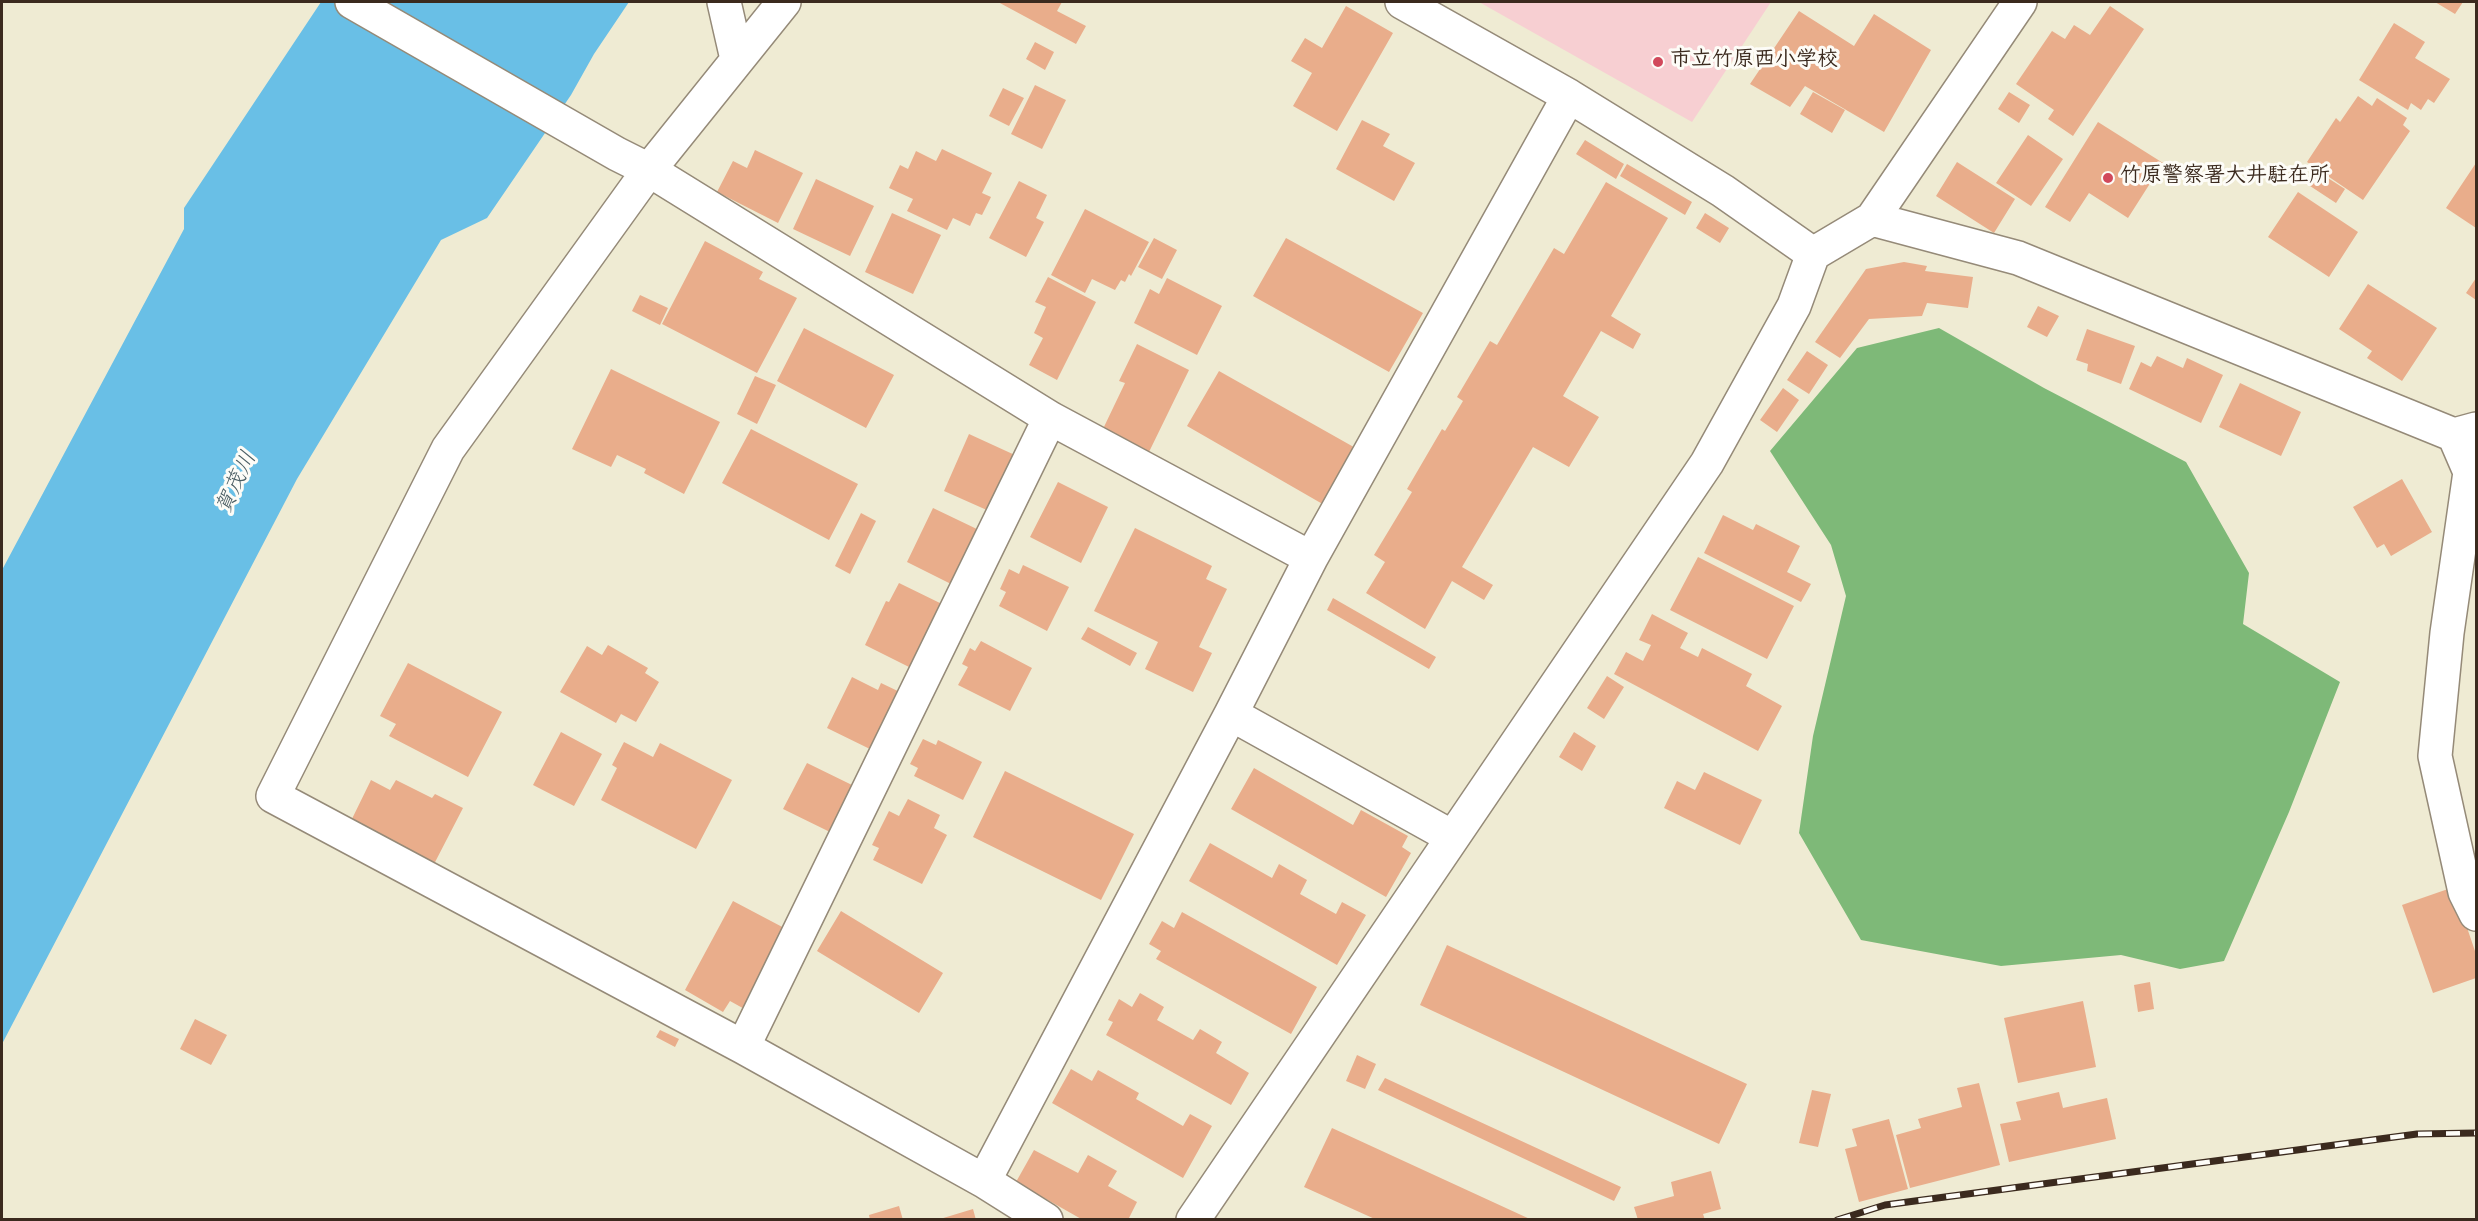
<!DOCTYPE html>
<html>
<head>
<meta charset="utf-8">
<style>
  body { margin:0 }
  #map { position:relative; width:2478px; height:1221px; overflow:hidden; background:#efebd3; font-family:Dekko,sans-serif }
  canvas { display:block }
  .frame { position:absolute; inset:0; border:3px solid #3b2a1e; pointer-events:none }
</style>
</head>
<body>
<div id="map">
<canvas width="2478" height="1221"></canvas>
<div class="frame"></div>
</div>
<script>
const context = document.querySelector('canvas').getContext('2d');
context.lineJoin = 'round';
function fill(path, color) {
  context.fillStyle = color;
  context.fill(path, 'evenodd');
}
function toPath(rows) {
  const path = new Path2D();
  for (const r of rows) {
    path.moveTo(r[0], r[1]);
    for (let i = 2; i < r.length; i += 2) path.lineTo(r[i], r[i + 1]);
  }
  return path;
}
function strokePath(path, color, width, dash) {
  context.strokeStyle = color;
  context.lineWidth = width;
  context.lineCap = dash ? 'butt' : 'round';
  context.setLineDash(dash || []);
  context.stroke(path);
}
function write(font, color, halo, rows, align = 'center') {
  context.font = font + ' Dekko,"Klee One",sans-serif';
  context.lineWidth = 6;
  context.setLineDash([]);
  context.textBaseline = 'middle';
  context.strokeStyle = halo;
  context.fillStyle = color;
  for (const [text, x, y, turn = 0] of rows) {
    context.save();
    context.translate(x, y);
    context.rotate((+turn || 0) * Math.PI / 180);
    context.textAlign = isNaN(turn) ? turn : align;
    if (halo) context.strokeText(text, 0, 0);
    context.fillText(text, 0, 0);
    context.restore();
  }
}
const built = toPath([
  [1479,2,1771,2,1692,122]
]);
const forest = toPath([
  [1939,328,2044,388,2186,462,2249,573,2243,624,2340,682,2289,812,2224,961,2180,969,2121,955,2001,966,1861,940,1799,833,1813,736,1846,596,1831,545,1770,451,1857,348]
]);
const water = toPath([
  [321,2,629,2,594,54,571,95,487,218,441,240,297,479,2,1044,2,570,184,229,184,208]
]);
const building = toPath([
  [998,2,1062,2,1057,11,1086,26,1076,44],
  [2435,2,2463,2,2455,14],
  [1346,6,1393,33,1337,131,1293,106,1312,73,1291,61,1305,38,1322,48],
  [2110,6,2144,29,2073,136,2048,119,2054,110,2016,84,2052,31,2065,39,2074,25,2090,35],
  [1799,11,1854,46,1874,14,1931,50,1884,132,1805,86,1790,107,1750,84],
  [2394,23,2425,42,2415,58,2450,79,2434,103,2428,99,2421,110,2411,103,2408,110,2359,80],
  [1035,42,1054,52,1045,70,1026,59],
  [1035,85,1066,100,1042,149,1011,134],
  [1003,88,1024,98,1009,126,989,116],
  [1813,92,1845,110,1832,133,1800,114],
  [2009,92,2030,105,2019,123,1998,109],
  [2358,96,2372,106,2377,98,2407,118,2403,125,2410,131,2363,200,2307,162,2336,118,2340,122],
  [1362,120,1390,134,1383,146,1415,163,1394,201,1336,169],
  [2098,122,2163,163,2128,218,2089,193,2070,222,2045,207],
  [2028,135,2063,159,2031,206,1996,183],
  [1585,140,1624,164,1616,179,1576,154],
  [942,149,992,173,982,193,991,197,982,215,976,213,970,226,953,218,947,230,907,211,913,199,889,188,900,165,908,169,916,151,936,161],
  [755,150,803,173,778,223,717,192,733,161,747,168],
  [1957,162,2015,199,1994,233,1936,196],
  [2476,163,2476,228,2446,208],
  [1627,164,1692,202,1685,215,1620,176],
  [2317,171,2345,189,2336,203,2307,184],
  [816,179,874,206,850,256,793,229],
  [1019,181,1047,195,1036,218,1044,222,1026,257,989,238],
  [1606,182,1668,218,1611,316,1641,334,1633,349,1601,331,1563,396,1599,417,1569,467,1533,447,1462,567,1493,585,1484,600,1452,581,1425,629,1366,593,1385,562,1374,555,1412,492,1407,489,1442,429,1445,431,1463,401,1457,397,1490,341,1497,345,1554,248,1564,254],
  [2298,192,2358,232,2329,277,2268,237],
  [1085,209,1149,242,1131,276,1129,274,1125,282,1121,280,1115,290,1092,279,1085,293,1051,275],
  [892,213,941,235,913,294,865,272],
  [1705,213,1729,228,1720,243,1696,228],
  [1154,238,1177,250,1162,279,1138,267],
  [1286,238,1423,313,1389,372,1253,296],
  [705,241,763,272,759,279,797,298,757,373,662,324],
  [1904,262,1927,266,1925,271,1973,277,1968,308,1927,303,1922,316,1869,319,1840,358,1815,342,1866,269],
  [1048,277,1096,302,1057,380,1029,365,1043,338,1034,333,1046,307,1035,302],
  [1167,278,1222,306,1197,355,1134,323,1150,289,1159,294],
  [2476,278,2476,300,2466,293],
  [2368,284,2437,328,2402,381,2367,358,2372,351,2339,329],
  [640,295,668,308,660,325,632,311],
  [2038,306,2059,316,2047,337,2027,327],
  [804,328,894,375,866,428,777,381],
  [2087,329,2135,346,2121,384,2087,371,2088,364,2076,360],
  [1137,344,1189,370,1148,454,1102,431,1125,383,1119,381],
  [1807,351,1828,365,1809,394,1787,380],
  [2157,356,2183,368,2187,358,2223,375,2201,423,2129,389,2141,362,2151,367],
  [611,369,720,422,684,494,644,473,646,469,617,455,611,467,572,449],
  [1219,371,1359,450,1326,506,1187,426],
  [755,376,776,385,757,424,737,414],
  [2240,383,2301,412,2281,456,2219,427],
  [1783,388,1799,400,1777,432,1760,420],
  [751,429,858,484,829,540,722,483],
  [969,434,1017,456,998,515,944,491],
  [2402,479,2432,532,2391,556,2384,544,2377,548,2353,507],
  [1058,482,1108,507,1081,563,1030,537],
  [933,508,981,531,955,586,907,562],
  [861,513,876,521,850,574,835,566],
  [1723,515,1753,530,1756,524,1800,546,1787,572,1811,584,1801,602,1704,553],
  [1135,528,1212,566,1206,579,1227,589,1199,647,1212,653,1193,692,1145,669,1158,642,1094,611],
  [1698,557,1794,606,1767,659,1670,610],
  [1023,565,1069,587,1047,631,999,606,1006,592,1000,589,1009,569,1019,574],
  [899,583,944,605,913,669,865,645,886,601,889,602],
  [1333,598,1436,657,1429,669,1327,610],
  [1652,614,1688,633,1680,648,1698,657,1702,648,1752,674,1746,686,1782,706,1758,751,1614,674,1626,652,1643,661,1651,645,1639,640],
  [1088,627,1137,653,1130,666,1081,639],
  [981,641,1032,668,1010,711,958,685,968,667,962,664,970,648,975,651],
  [608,645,648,668,645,673,659,682,636,722,621,714,616,723,560,692,587,646,602,655],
  [408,663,502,712,468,777,389,736,396,724,380,716],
  [1607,676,1624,687,1604,719,1587,708],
  [852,677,878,690,881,683,904,694,876,752,827,728],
  [561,732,602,754,574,806,533,785],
  [1574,732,1596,746,1582,771,1559,757],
  [923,739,936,745,938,740,982,762,963,800,914,776,918,768,910,764],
  [624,742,653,757,660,743,732,780,696,849,601,800,617,768,612,765],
  [807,763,852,785,832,833,783,809],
  [1254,768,1353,825,1361,810,1408,836,1402,847,1411,853,1386,897,1231,809],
  [1005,771,1134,834,1101,900,973,837],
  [1704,772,1762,800,1740,845,1664,808,1677,781,1695,790],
  [371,780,390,790,396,780,432,798,435,794,463,808,432,868,349,825],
  [908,799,940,815,934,828,947,835,922,884,873,860,879,848,872,845,889,811,899,816],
  [1210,843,1272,878,1279,864,1307,880,1300,894,1336,914,1342,902,1366,915,1337,965,1189,881],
  [2448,889,2457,915,2462,913,2476,954,2476,978,2433,993,2402,905],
  [733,901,788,930,748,1011,730,1001,723,1012,685,990],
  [841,911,943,973,919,1013,817,951],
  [1182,912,1317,987,1291,1034,1156,959,1161,951,1149,944,1162,921,1174,928],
  [1447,945,1747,1084,1719,1144,1420,1005],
  [2150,982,2154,1009,2138,1012,2134,985],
  [1140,993,1164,1007,1157,1020,1193,1040,1200,1029,1222,1042,1216,1053,1249,1073,1231,1105,1106,1035,1113,1022,1108,1020,1119,999,1132,1007],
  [2083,1001,2096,1067,2018,1083,2004,1018],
  [195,1019,227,1035,211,1065,180,1049],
  [660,1030,679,1039,675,1047,656,1037],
  [1357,1055,1376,1064,1365,1089,1346,1081],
  [1071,1069,1092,1081,1098,1070,1139,1093,1136,1099,1183,1126,1190,1114,1212,1126,1183,1178,1052,1103],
  [1385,1078,1621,1187,1614,1201,1378,1090],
  [1979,1083,2000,1165,1910,1188,1896,1135,1921,1128,1918,1119,1962,1107,1957,1088],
  [1812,1090,1831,1094,1818,1147,1799,1143],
  [2059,1092,2063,1108,2107,1098,2116,1139,2009,1162,2000,1124,2021,1120,2016,1102],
  [1889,1119,1908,1189,1859,1202,1845,1149,1857,1146,1852,1129],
  [1332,1128,1532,1220,1377,1220,1304,1187],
  [1034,1150,1078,1173,1088,1155,1117,1171,1108,1186,1137,1202,1128,1220,1083,1220,1016,1182],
  [1711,1171,1721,1209,1703,1214,1705,1220,1638,1220,1634,1207,1674,1196,1671,1182],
  [899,1206,903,1220,870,1220,869,1215],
  [973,1209,976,1220,940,1220,940,1219]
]);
const minor = toPath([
  [352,2,617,154,649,170,1050,418,1311,558,1231,714,984,1181],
  [724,2,737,59],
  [784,2,649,170,448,449,273,796,743,1047,984,1181,1046,1220],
  [1402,2,1569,96,1723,191,1813,254,1872,219,2018,258,2454,435,2476,429],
  [1872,219,2020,2],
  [2454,435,2470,472,2447,633,2435,756,2465,892,2476,914],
  [1311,558,1569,96],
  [1231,714,1452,837],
  [743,1047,1050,418],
  [1193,1220,1707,463,1794,306,1813,254]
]);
const rail = toPath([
  [1837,1220,1885,1205,2417,1134,2476,1133]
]);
const markers = [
  [1658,62,6,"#d1495b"],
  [2108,178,6,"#d1495b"]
];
const poiNames = [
  ["市立竹原西小学校",1670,62],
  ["竹原警察署大井駐在所",2120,178]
];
const waterNames = [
  ["賀茂川",239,484,-65]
];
fill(built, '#f7cfd2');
fill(forest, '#7eb978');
fill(water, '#69bfe6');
fill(building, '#e9ad8b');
strokePath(minor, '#958a78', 36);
strokePath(minor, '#fff', 33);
strokePath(rail, '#3b2a1e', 7);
strokePath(rail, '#fdfcf7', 4.5, [14]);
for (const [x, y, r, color] of markers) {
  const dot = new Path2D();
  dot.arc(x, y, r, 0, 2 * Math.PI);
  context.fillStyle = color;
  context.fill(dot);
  strokePath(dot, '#fdfcf7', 2);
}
write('bold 21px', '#3b2a1e', '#fdfcf7', poiNames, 'left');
write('italic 22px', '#4b5e64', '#fdfcf7', waterNames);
</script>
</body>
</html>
